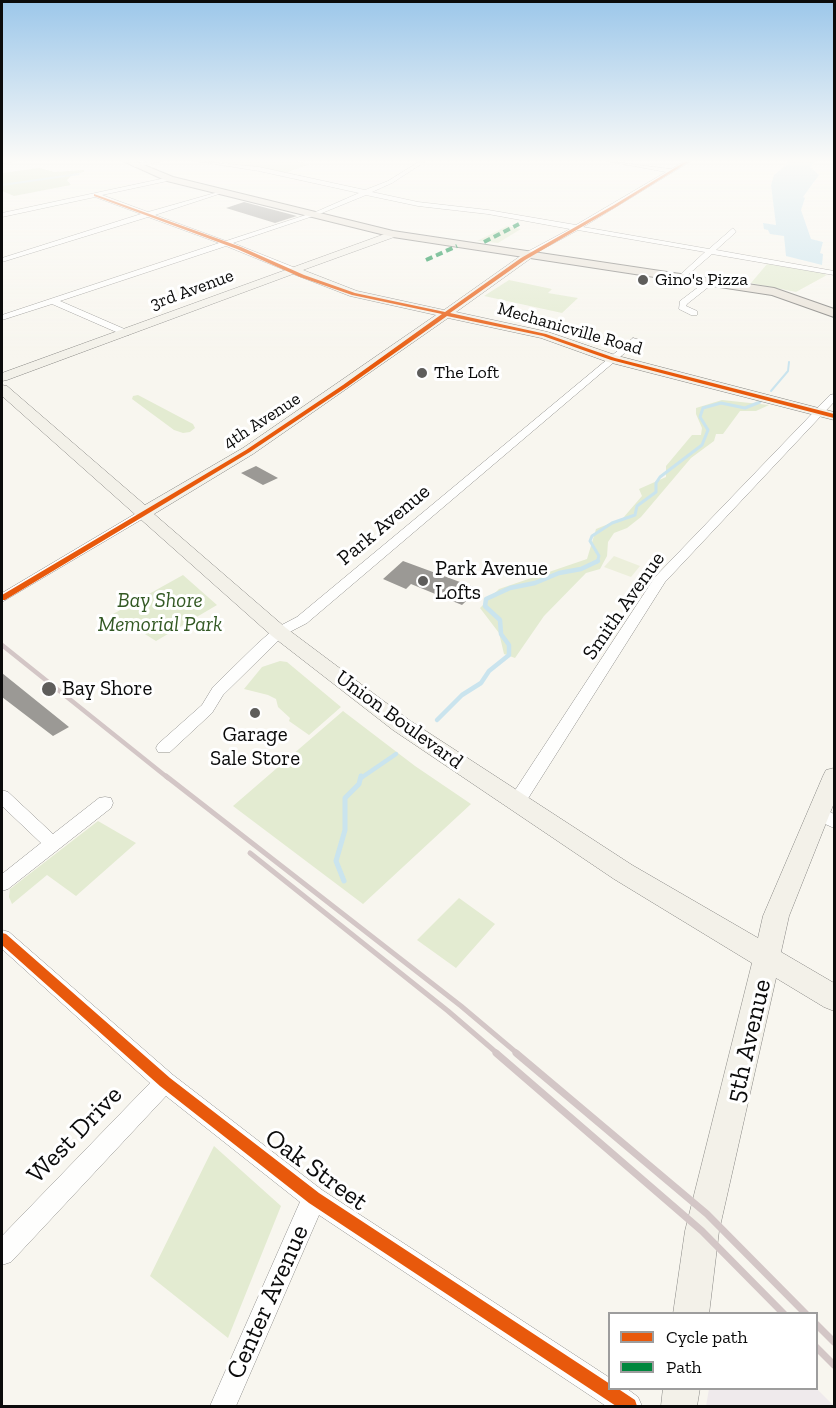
<!DOCTYPE html>
<html>
<head>
<meta charset="utf-8">
<style>
  body { margin:0 }
  #map { position:relative; width:836px; height:1408px; overflow:hidden; background:#f8f6ef; font-family:"Zilla Slab",serif }
  canvas { display:block }
  .frame { position:absolute; inset:0; border:3px solid #0b0b0b; pointer-events:none }
  .legend { position:absolute; left:608px; top:1312px; width:210px; height:78px; box-sizing:border-box; background:#fff; border:2px solid #9d9d9d; margin:0; padding:8px 10px; list-style:none; font-size:18px; color:#0b0b0b }
  .legend li { display:flex; align-items:center; gap:12px; height:30px }
  .legend b { width:30px; border:2px solid #9d9d9d }
</style>
</head>
<body>
<div id="map">
<canvas width="836" height="1408"></canvas>
<div class="frame"></div>
<ul class="legend">
<li><b style="height:8px;background:#e8590c"></b>Cycle path</li>
<li><b style="height:8px;background:#00873e"></b>Path</li>
</ul>
</div>
<script>
const context = document.querySelector('canvas').getContext('2d');
context.lineJoin = 'round';
function fill(path, color) {
  context.fillStyle = color;
  context.fill(path, 'evenodd');
}
function toPath(rows) {
  const path = new Path2D();
  for (const r of rows) {
    path.moveTo(r[0], r[1]);
    for (let i = 2; i < r.length; i += 2) path.lineTo(r[i], r[i + 1]);
  }
  return path;
}
function strokePath(path, color, width, dash) {
  context.strokeStyle = color;
  context.lineWidth = width;
  context.lineCap = dash ? 'butt' : 'round';
  context.setLineDash(dash || []);
  context.stroke(path);
}
function write(font, color, halo, rows, align = 'center') {
  context.font = font + ' "Zilla Slab",serif';
  context.lineWidth = 6;
  context.setLineDash([]);
  context.textBaseline = 'middle';
  context.strokeStyle = halo;
  context.fillStyle = color;
  for (const [text, x, y, turn = 0] of rows) {
    context.save();
    context.translate(x, y);
    context.rotate((+turn || 0) * Math.PI / 180);
    context.textAlign = isNaN(turn) ? turn : align;
    if (halo) context.strokeText(text, 0, 0);
    context.fillText(text, 0, 0);
    context.restore();
  }
}
const industrial = toPath([
  [816,1388,834,1406,706,1406,709,1389]
]);
const green = toPath([
  [211,161,293,161,310,164,285,173],
  [507,226,521,229,498,243,477,241],
  [767,264,822,273,827,275,796,292,751,283],
  [509,280,552,289,548,293,578,298,562,313,484,296],
  [138,395,193,424,195,428,190,432,183,433,174,430,132,399,133,396],
  [722,400,769,405,756,411,740,411,723,434,716,434,714,441,691,458,641,517,627,528,614,533,608,542,607,556,600,569,586,573,544,616,515,658,504,654,499,633,480,608,499,589,587,559,596,529,623,518,642,496,639,489,666,477,666,466,692,435,701,435,702,428,696,414,696,408],
  [183,575,217,605,156,641,113,614],
  [280,661,287,662,341,707,309,735,289,721,290,718,278,707,276,699,268,695,244,689,262,667],
  [343,711,415,766,471,804,363,904,233,806],
  [98,821,136,843,76,896,47,875,12,904,9,897,10,889],
  [459,898,495,924,456,968,417,940],
  [214,1146,281,1206,228,1338,150,1276]
]);
const forest = toPath([
  [39,168,54,172,84,170,84,172,73,174,67,180,71,185,14,196,2,191,2,173]
]);
const pitch = toPath([
  [614,556,640,566,631,577,604,567]
]);
const water = toPath([
  [787,161,815,161,810,167,819,175,803,197,805,198,801,210,811,239,823,242,820,253,823,254,822,265,786,256,784,236,770,234,768,230,764,229,763,223,776,225,771,185,774,175,788,164]
]);
const streamFar3 = toPath([
  [2,185,79,174],
  [771,391,788,371,789,362]
]);
const streamFar2 = toPath([
  [597,562,599,556,590,541,592,536,612,523,635,515,637,506,656,492,656,483,660,477,702,445,708,430,700,417,703,408,721,403,745,408,760,402]
]);
const streamFar1 = toPath([
  [437,720,462,695,481,683,489,671,509,655,509,645,501,634,500,620,485,606,486,599,510,588,535,583,559,573,581,569,598,561],
  [361,778,396,754]
]);
const stream = toPath([
  [344,881,336,861,345,830,345,798,359,784,361,776]
]);
const building = toPath([
  [244,202,297,216,275,223,226,208],
  [256,466,278,478,263,485,241,473],
  [403,561,479,589,462,605,411,584,406,589,383,579],
  [2,673,69,727,53,736,2,697]
]);
const street = toPath([
  [2,161,15,161,2,164,2,161],
  [152,161,163,161,135,167,132,165,152,161],
  [195,161,259,167,365,190,388,181,420,161,426,161,392,183,372,192,418,202,488,210,576,225,666,172,606,161,671,169,685,161,691,161,583,227,709,249,733,228,736,232,716,250,834,271,834,275,712,254,683,279,680,279,680,275,705,252,578,230,530,256,527,256,527,252,570,229,488,214,418,206,366,195,322,213,233,243,298,269,298,273,292,273,226,246,60,301,129,331,129,335,123,335,52,304,2,320,2,315,219,243,148,217,2,262,2,258,141,214,95,197,2,217,2,213,170,177,172,180,102,195,148,212,222,191,222,193,155,215,226,241,318,211,359,193,259,171,195,161],
  [709,279,716,281,687,304,686,306,697,311,697,315,691,315,679,309,680,301,709,279],
  [633,338,640,340,307,623,284,635,223,695,212,713,170,752,158,752,156,748,158,744,202,705,213,687,257,644,274,629,297,617,633,338],
  [834,394,834,402,665,582,522,808,516,809,510,808,508,803,510,798,655,577,830,395,834,394],
  [145,508,151,512,149,515,2,602,2,593,145,508],
  [2,790,8,792,53,834,99,798,105,797,111,798,113,803,111,808,8,889,2,891,2,874,41,843,2,806,2,790],
  [820,807,834,814,834,828,814,819,812,814,814,809,820,807],
  [2,930,9,932,173,1075,322,1190,610,1378,610,1388,626,1388,638,1397,642,1406,606,1406,319,1215,236,1406,210,1406,300,1202,166,1096,11,1262,2,1265,2,1236,150,1083,2,949,2,930]
]);
const secondary = toPath([
  [393,231,398,234,397,236,303,270,357,291,444,310,526,252,534,252,534,256,456,312,548,332,618,356,834,412,834,420,608,362,541,338,448,318,253,454,154,514,286,628,409,720,632,865,758,938,763,916,823,776,826,770,834,768,834,803,789,916,781,952,834,983,834,1011,824,1007,776,978,719,1231,709,1314,673,1314,685,1231,752,963,614,879,393,730,272,636,2,396,2,385,7,386,145,505,243,448,436,315,350,296,293,274,7,380,2,381,2,373,393,231],
  [663,1388,700,1388,697,1406,661,1406,663,1388]
]);
const primary = toPath([
  [123,161,134,161,173,177,393,231,774,288,834,309,834,317,772,295,393,237,167,181,123,161]
]);
const railFar2 = toPath([
  [2,645,168,778]
]);
const railFar1 = toPath([
  [166,776,461,1006,518,1054],
  [250,853,448,1011,498,1054]
]);
const rail = toPath([
  [496,1053,702,1231,784,1314],
  [516,1053,707,1214,806,1314],
  [816,1324,834,1342],
  [816,1347,834,1365]
]);
const quiet = toPath([
  [484,242,519,224],
  [426,260,457,246]
]);
const cycleway = toPath([
  [686,161,690,161,616,207,525,260,450,313,546,334,615,358,834,414,834,418,611,360,543,336,447,316,347,387,250,452,5,600,2,600,2,595,246,450,343,385,442,314,352,295,300,277,237,249,94,196,94,194,241,247,304,275,355,293,445,312,521,258,614,205,686,161],
  [2,933,6,934,170,1078,319,1193,610,1384,610,1388,617,1388,635,1400,637,1406,616,1406,309,1203,160,1086,2,945,2,933]
]);
const markers = [
  [643,280,6,"#5e5d5b"],
  [422,373,6,"#5e5d5b"],
  [423,581,6,"#5e5d5b"],
  [49,689,8,"#5e5d5b"],
  [255,713,6,"#5e5d5b"]
];
const farPoinames = [
  ["Gino's Pizza",655,280],
  ["The Loft",434,373]
];
const farStreetnames = [
  ["3rd Avenue",192,290,-20],
  ["Mechanicville Road",570,329,16],
  ["4th Avenue",262,421,-33]
];
const streetNames = [
  ["Park Avenue",384,525,-40],
  ["Smith Avenue",624,606,-55],
  ["Union Boulevard",399,720,36]
];
const poiNames = [
  ["Park Avenue",435,569],
  ["Lofts",435,593],
  ["Bay Shore",62,689],
  ["Garage",255,735,"center"],
  ["Sale Store",255,759,"center"]
];
const parkNames = [
  ["Bay Shore",160,601],
  ["Memorial Park",160,625]
];
const nearStreetnames = [
  ["5th Avenue",749,1041,-77],
  ["West Drive",75,1135,-46],
  ["Oak Street",316,1170,36],
  ["Center Avenue",268,1302,-66]
];
fill(industrial, '#efeaec');
fill(green, '#e3ebd1');
fill(forest, '#d4e1c1');
fill(pitch, '#ecefdb');
fill(water, '#cae4ee');
strokePath(streamFar3, '#cae4ee', 2);
strokePath(streamFar2, '#cae4ee', 3);
strokePath(streamFar1, '#cae4ee', 4.5);
strokePath(stream, '#cae4ee', 5);
fill(building, '#9b9995');
strokePath(street, '#92918e', 1);
strokePath(secondary, '#888784', 1);
strokePath(primary, '#7f7e7b', 2);
fill(street, '#fefefd');
fill(secondary, '#f3f1e9');
fill(primary, '#e9e3d9');
strokePath(railFar2, '#d3c6c6', 4.5);
strokePath(railFar1, '#d3c6c6', 5);
strokePath(rail, '#d3c6c6', 7);
strokePath(quiet, '#00873e', 4, [7, 4]);
fill(cycleway, '#e8590c');
const sky = context.createLinearGradient(0, 0, 0, 358);
sky.addColorStop(0, '#9cc7ea');
sky.addColorStop(0.45, '#fcfbf8');
sky.addColorStop(1, '#fcfbf800');
context.fillStyle = sky;
context.fillRect(0, 0, 836, 358);
for (const [x, y, r, color] of markers) {
  const dot = new Path2D();
  dot.arc(x, y, r, 0, 2 * Math.PI);
  context.fillStyle = color;
  context.fill(dot);
  strokePath(dot, '#fff', 2);
}
write('18px', '#0b0b0b', '#fff', farPoinames, 'left');
write('18px', '#0b0b0b', '#fff', farStreetnames);
write('21px', '#0b0b0b', '#fff', streetNames);
write('21px', '#0b0b0b', '#fff', poiNames, 'left');
write('italic 21px', '#335924', '#fff', parkNames);
write('26px', '#0b0b0b', '#fff', nearStreetnames);
</script>
</body>
</html>
